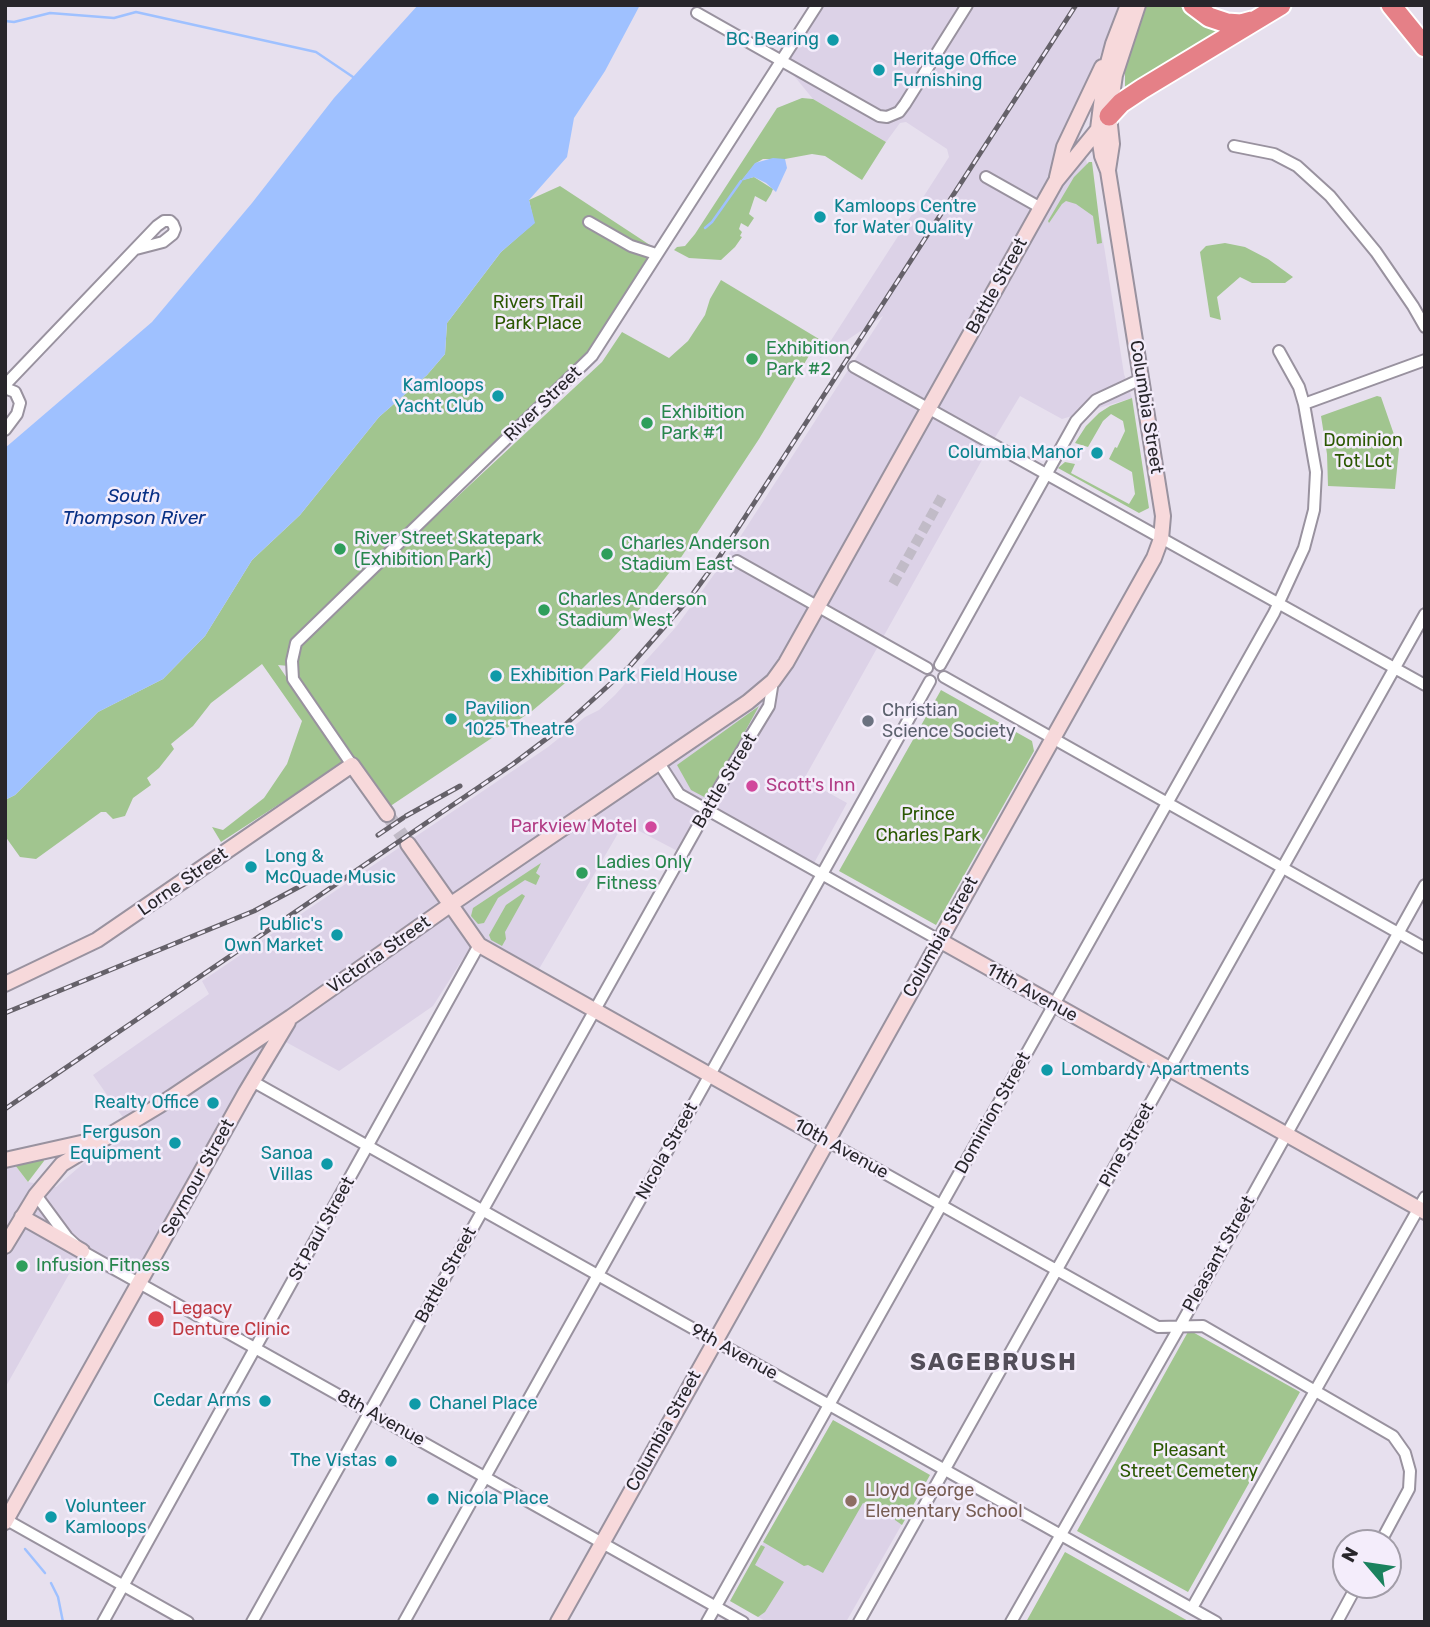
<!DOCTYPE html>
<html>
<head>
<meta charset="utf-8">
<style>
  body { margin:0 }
  #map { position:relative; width:1430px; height:1627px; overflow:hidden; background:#e7e0ee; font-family:Rubik,sans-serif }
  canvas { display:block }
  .frame { position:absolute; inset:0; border:7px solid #28262b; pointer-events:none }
  .north { position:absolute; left:1332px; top:1529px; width:70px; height:70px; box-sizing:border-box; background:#f4edfb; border:2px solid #a29da8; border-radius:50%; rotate:299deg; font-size:19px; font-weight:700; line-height:28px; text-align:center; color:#28262b }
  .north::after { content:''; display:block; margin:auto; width:24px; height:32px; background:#1a825e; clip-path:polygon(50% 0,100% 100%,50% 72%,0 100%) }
</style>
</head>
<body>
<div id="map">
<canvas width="1430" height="1627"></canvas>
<div class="frame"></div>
<div class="north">N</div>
</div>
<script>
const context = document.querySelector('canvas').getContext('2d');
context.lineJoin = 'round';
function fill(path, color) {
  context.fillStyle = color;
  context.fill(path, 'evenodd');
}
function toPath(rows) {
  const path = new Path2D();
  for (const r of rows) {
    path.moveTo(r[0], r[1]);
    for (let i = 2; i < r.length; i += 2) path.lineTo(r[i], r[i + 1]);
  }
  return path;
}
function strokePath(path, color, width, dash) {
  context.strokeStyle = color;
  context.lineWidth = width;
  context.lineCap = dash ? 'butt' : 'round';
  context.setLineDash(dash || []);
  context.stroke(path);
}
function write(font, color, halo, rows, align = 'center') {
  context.font = font + ' Rubik,sans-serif';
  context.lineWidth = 5;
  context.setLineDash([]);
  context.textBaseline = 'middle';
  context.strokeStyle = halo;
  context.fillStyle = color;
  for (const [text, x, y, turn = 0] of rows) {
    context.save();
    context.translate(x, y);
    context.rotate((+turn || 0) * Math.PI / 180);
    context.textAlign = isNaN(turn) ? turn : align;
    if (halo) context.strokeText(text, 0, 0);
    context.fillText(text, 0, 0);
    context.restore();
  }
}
const built = toPath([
  [817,5,1118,5,1108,37,1074,117,1086,159,1104,246,1124,374,1132,398,1062,419,1020,396,987,451,804,779,847,803,813,865,714,812,689,857,624,823,539,969,478,935,433,1006,339,1071,284,1041,141,1290,77,1260,5,1388,5,1169,15,1165,28,1182,56,1187,85,1162,134,1133,93,1075,209,994,202,981,548,747,585,717,599,710,615,695,676,627,731,551,883,316,819,359,949,157,947,149,906,122,900,123,886,142,813,99,781,60],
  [833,1420,930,1475,846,1622,767,1622,730,1601]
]);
const green = toPath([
  [1147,5,1179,5,1194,19,1216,29,1216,37,1125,88,1125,71,1135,35],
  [802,98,813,99,886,142,862,180,825,156,812,154,785,159,763,159,756,163,742,180,754,177,773,189,771,194,766,202,755,196,749,214,754,218,748,227,741,223,739,229,742,232,740,236,742,237,735,247,721,260,689,258,674,250,677,247,685,246,695,234,777,108],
  [1089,162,1092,162,1102,243,1097,244,1093,216,1076,204,1066,201,1062,204,1049,223,1048,221,1074,177],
  [560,186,656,249,590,354,293,642,289,666,278,665,344,762,221,842,212,827,223,830,264,798,287,764,302,721,262,664,211,703,193,726,171,744,174,749,159,768,147,778,151,785,133,798,125,816,113,819,106,812,101,812,36,859,20,857,5,836,5,800,15,795,98,712,163,679,205,636,252,560,300,515,379,417,427,375,445,354,447,323,501,252,534,223,529,200],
  [1225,243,1245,247,1268,259,1293,277,1285,283,1252,283,1240,277,1217,297,1221,320,1210,317,1200,252,1206,246],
  [721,280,819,339,759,439,680,559,647,601,611,640,583,668,532,711,389,807,296,677,299,644,602,362,622,332,669,358,688,341,705,315,710,299],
  [1377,396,1381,397,1399,449,1395,489,1328,486,1327,454,1321,416],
  [1132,398,1149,508,1139,513,1058,468,1065,462,1075,464,1071,473,1129,504,1135,494,1132,472,1109,459,1115,447,1117,448,1125,431,1123,421,1111,414,1103,421,1088,447,1075,443,1086,426,1099,413,1110,406],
  [941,690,1032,741,1034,751,936,925,839,871],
  [759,706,708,799,691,790,677,765],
  [541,863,536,873,540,876,536,885,525,880,498,898,484,923,478,924,471,916,473,908],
  [522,894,525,896,505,932,506,939,502,946,491,940,489,935,506,905],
  [42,1156,44,1161,28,1182,15,1165],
  [1189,1330,1300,1392,1188,1592,1077,1531],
  [833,1420,930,1475,902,1525,895,1520,895,1517,863,1503,823,1573,808,1565,804,1566,763,1542],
  [761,1545,765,1547,755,1565,784,1582,765,1612,758,1617,730,1601],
  [1065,1552,1190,1622,1026,1622]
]);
const water = toPath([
  [418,5,640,5,605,71,574,118,567,157,529,200,535,223,501,252,447,323,445,354,427,375,379,417,300,515,252,560,205,636,163,679,98,712,15,795,5,800,5,448,152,322,252,203,334,98],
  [773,158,785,159,787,168,776,192,766,183,754,177,741,181,755,163]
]);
const stream = toPath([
  [5,21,14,22,50,13,114,18,136,12,316,52,353,77],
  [705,228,712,222,741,181],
  [25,1549,45,1573],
  [51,1583,58,1597,63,1622]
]);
const streetTunnel = toPath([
  [893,584,944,493]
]);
const secondaryTunnel = toPath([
  [387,814,408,844]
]);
const street = toPath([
  [697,13,879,116,887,117,899,112,905,104,967,5],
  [1234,146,1274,154,1297,166,1330,196,1376,252,1413,306,1425,327],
  [986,177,1041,208],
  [589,222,631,246,656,254],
  [854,367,1425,685],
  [5,385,157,226,164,221,170,221,173,224,175,229,173,234,163,242,136,249],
  [5,388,15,392,20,403,17,414,5,430],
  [1304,404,1425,360],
  [737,561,927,668],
  [940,665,1076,421,1096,400,1141,379],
  [944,677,1425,948],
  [659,763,679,794,939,940],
  [352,765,293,679,292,661,296,643,592,356,817,5],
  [252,1081,1216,1622],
  [827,1141,1158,1327,1203,1326,1393,1436,1405,1453,1410,1471,1409,1489,1380,1543],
  [36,1195,67,1237,82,1251,743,1622],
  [5,1519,188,1622],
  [1192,1608,1425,1197],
  [103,1622,479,945],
  [252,1622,722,783,769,706,773,681],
  [404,1622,930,681],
  [707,1622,1274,613,1304,548,1314,510,1316,472,1304,404,1299,387,1279,351],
  [859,1622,1425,614],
  [1011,1622,1180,1326,1425,885],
  [1337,1622,1357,1585]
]);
const secondary = toPath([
  [1108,170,1112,144,1109,116,1115,75,1138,5],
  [1057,177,1064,147,1102,67],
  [408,844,479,945,827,1141],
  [939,940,1425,1212],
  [5,984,97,940,352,765,387,814],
  [5,1160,90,1141],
  [22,1217,82,1251],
  [5,1246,36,1195,62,1164,160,1105,291,1017,450,905,748,702,773,681,786,663,1056,181,1100,127],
  [5,1522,246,1092,288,1022],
  [558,1622,1154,558,1161,539,1163,516,1108,171,1102,156,1098,129,1105,74,1113,44,1128,5]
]);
const highway = toPath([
  [1193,5,1209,17,1227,23,1241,24,1252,21],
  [1391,5,1425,47],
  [1109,116,1121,103,1142,89,1281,5]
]);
const rail = toPath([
  [406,816,460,786],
  [378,835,403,818],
  [5,1013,254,911,310,881],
  [5,1109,513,764,566,724,630,666,692,595,716,562,1076,5]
]);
const markers = [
  [833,40,7,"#0f9aa8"],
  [879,70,7,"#0f9aa8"],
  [820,217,7,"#0f9aa8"],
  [752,359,7,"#2e9e5b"],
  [498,396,7,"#0f9aa8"],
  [647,423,7,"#2e9e5b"],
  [1097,453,7,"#0f9aa8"],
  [340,549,7,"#2e9e5b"],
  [607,554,7,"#2e9e5b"],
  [544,610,7,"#2e9e5b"],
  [496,676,7,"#0f9aa8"],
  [451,719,7,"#0f9aa8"],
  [868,721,7,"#6b7280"],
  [752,786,7,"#d1479c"],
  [651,827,7,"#d1479c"],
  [251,867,7,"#0f9aa8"],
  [582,873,7,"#2e9e5b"],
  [337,935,7,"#0f9aa8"],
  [1047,1070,7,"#0f9aa8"],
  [213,1103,7,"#0f9aa8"],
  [175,1143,7,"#0f9aa8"],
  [327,1164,7,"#0f9aa8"],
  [22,1266,7,"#2e9e5b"],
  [156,1319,9,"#e0444e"],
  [265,1401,7,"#0f9aa8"],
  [415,1404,7,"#0f9aa8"],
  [391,1461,7,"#0f9aa8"],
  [433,1499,7,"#0f9aa8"],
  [851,1501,7,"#8d6e63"],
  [51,1517,7,"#0f9aa8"]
];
const cultureNames = [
  ["BC Bearing",819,40],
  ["Heritage Office",893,60,"left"],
  ["Furnishing",893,81,"left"],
  ["Kamloops Centre",834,207,"left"],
  ["for Water Quality",834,228,"left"],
  ["Kamloops",484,386],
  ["Yacht Club",484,407],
  ["Columbia Manor",1083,453],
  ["Exhibition Park Field House",510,676,"left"],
  ["Pavilion",465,709,"left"],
  ["1025 Theatre",465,730,"left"],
  ["Long &",265,857,"left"],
  ["McQuade Music",265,878,"left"],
  ["Public's",323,925],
  ["Own Market",323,946],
  ["Lombardy Apartments",1061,1070,"left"],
  ["Realty Office",199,1103],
  ["Ferguson",161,1133],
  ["Equipment",161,1154],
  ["Sanoa",313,1154],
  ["Villas",313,1175],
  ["Cedar Arms",251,1401],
  ["Chanel Place",429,1404,"left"],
  ["The Vistas",377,1461],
  ["Nicola Place",447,1499,"left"],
  ["Volunteer",65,1507,"left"],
  ["Kamloops",65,1528,"left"]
];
const streetNames = [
  ["Battle Street",997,286,-61],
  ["River Street",543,404,-44],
  ["Columbia Street",1146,407,81],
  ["Battle Street",725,781,-59],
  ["Lorne Street",183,882,-35],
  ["Columbia Street",941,937,-61],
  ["Victoria Street",379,955,-35],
  ["11th Avenue",1032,993,29],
  ["Dominion Street",993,1113,-61],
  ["Pine Street",1127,1145,-61],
  ["10th Avenue",841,1149,29],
  ["Nicola Street",667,1151,-61],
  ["Seymour Street",198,1178,-61],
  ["St Paul Street",322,1229,-61],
  ["Pleasant Street",1219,1254,-61],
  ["Battle Street",446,1275,-61],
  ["9th Avenue",734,1352,29],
  ["8th Avenue",381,1418,29],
  ["Columbia Street",664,1431,-61]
];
const parkNames = [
  ["Rivers Trail",538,303],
  ["Park Place",538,324],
  ["Dominion",1363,441],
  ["Tot Lot",1363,462],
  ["Prince",928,815],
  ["Charles Park",928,836],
  ["Pleasant",1189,1451],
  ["Street Cemetery",1189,1472]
];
const leisureNames = [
  ["Exhibition",766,349],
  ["Park #2",766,370],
  ["Exhibition",661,413],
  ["Park #1",661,434],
  ["River Street Skatepark",354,539],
  ["(Exhibition Park)",354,560],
  ["Charles Anderson",621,544],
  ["Stadium East",621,565],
  ["Charles Anderson",558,600],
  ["Stadium West",558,621],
  ["Ladies Only",596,863],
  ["Fitness",596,884],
  ["Infusion Fitness",36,1266]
];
const worshipNames = [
  ["Christian",882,711],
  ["Science Society",882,732]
];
const hotelNames = [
  ["Scott's Inn",766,786],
  ["Parkview Motel",637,827,"right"]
];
const healthNames = [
  ["Legacy",172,1309],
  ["Denture Clinic",172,1330]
];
const educationNames = [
  ["Lloyd George",865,1491],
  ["Elementary School",865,1512]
];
const waterNames = [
  ["South",134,497],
  ["Thompson River",134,519]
];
const districtNames = [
  ["SAGEBRUSH",994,1363]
];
fill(built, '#dcd2e7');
fill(green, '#a1c58f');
fill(water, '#9fc1ff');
strokePath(stream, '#9fc1ff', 2.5);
strokePath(streetTunnel, '#c1bbc7', 10, [10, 5]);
strokePath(secondaryTunnel, '#c1bbc7', 14, [14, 7]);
strokePath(street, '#99929f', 14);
strokePath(secondary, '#99929f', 18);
strokePath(highway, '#fff', 23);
strokePath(street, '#fff', 10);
strokePath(secondary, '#f7d9db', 14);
strokePath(highway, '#e58087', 19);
strokePath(rail, '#656169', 5);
strokePath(rail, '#f4edfb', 2.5, [8]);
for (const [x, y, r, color] of markers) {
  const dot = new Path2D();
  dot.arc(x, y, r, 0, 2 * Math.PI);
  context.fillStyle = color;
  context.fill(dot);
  strokePath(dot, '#f4edfb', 2.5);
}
write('18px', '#0d838f', '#f4edfb', cultureNames, 'right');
write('18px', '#28262b', '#f4edfb', streetNames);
write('18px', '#2b5802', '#f4edfb', parkNames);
write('18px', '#27864d', '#f4edfb', leisureNames, 'left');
write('18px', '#5b616d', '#f4edfb', worshipNames, 'left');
write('18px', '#b23c85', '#f4edfb', hotelNames, 'left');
write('18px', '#be3a42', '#f4edfb', healthNames, 'left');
write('18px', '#785e54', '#f4edfb', educationNames, 'left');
write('italic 19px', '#083085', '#f4edfb', waterNames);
context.letterSpacing = '2px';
write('bold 24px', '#534e59', '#f4edfb', districtNames);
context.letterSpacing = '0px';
</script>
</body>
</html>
